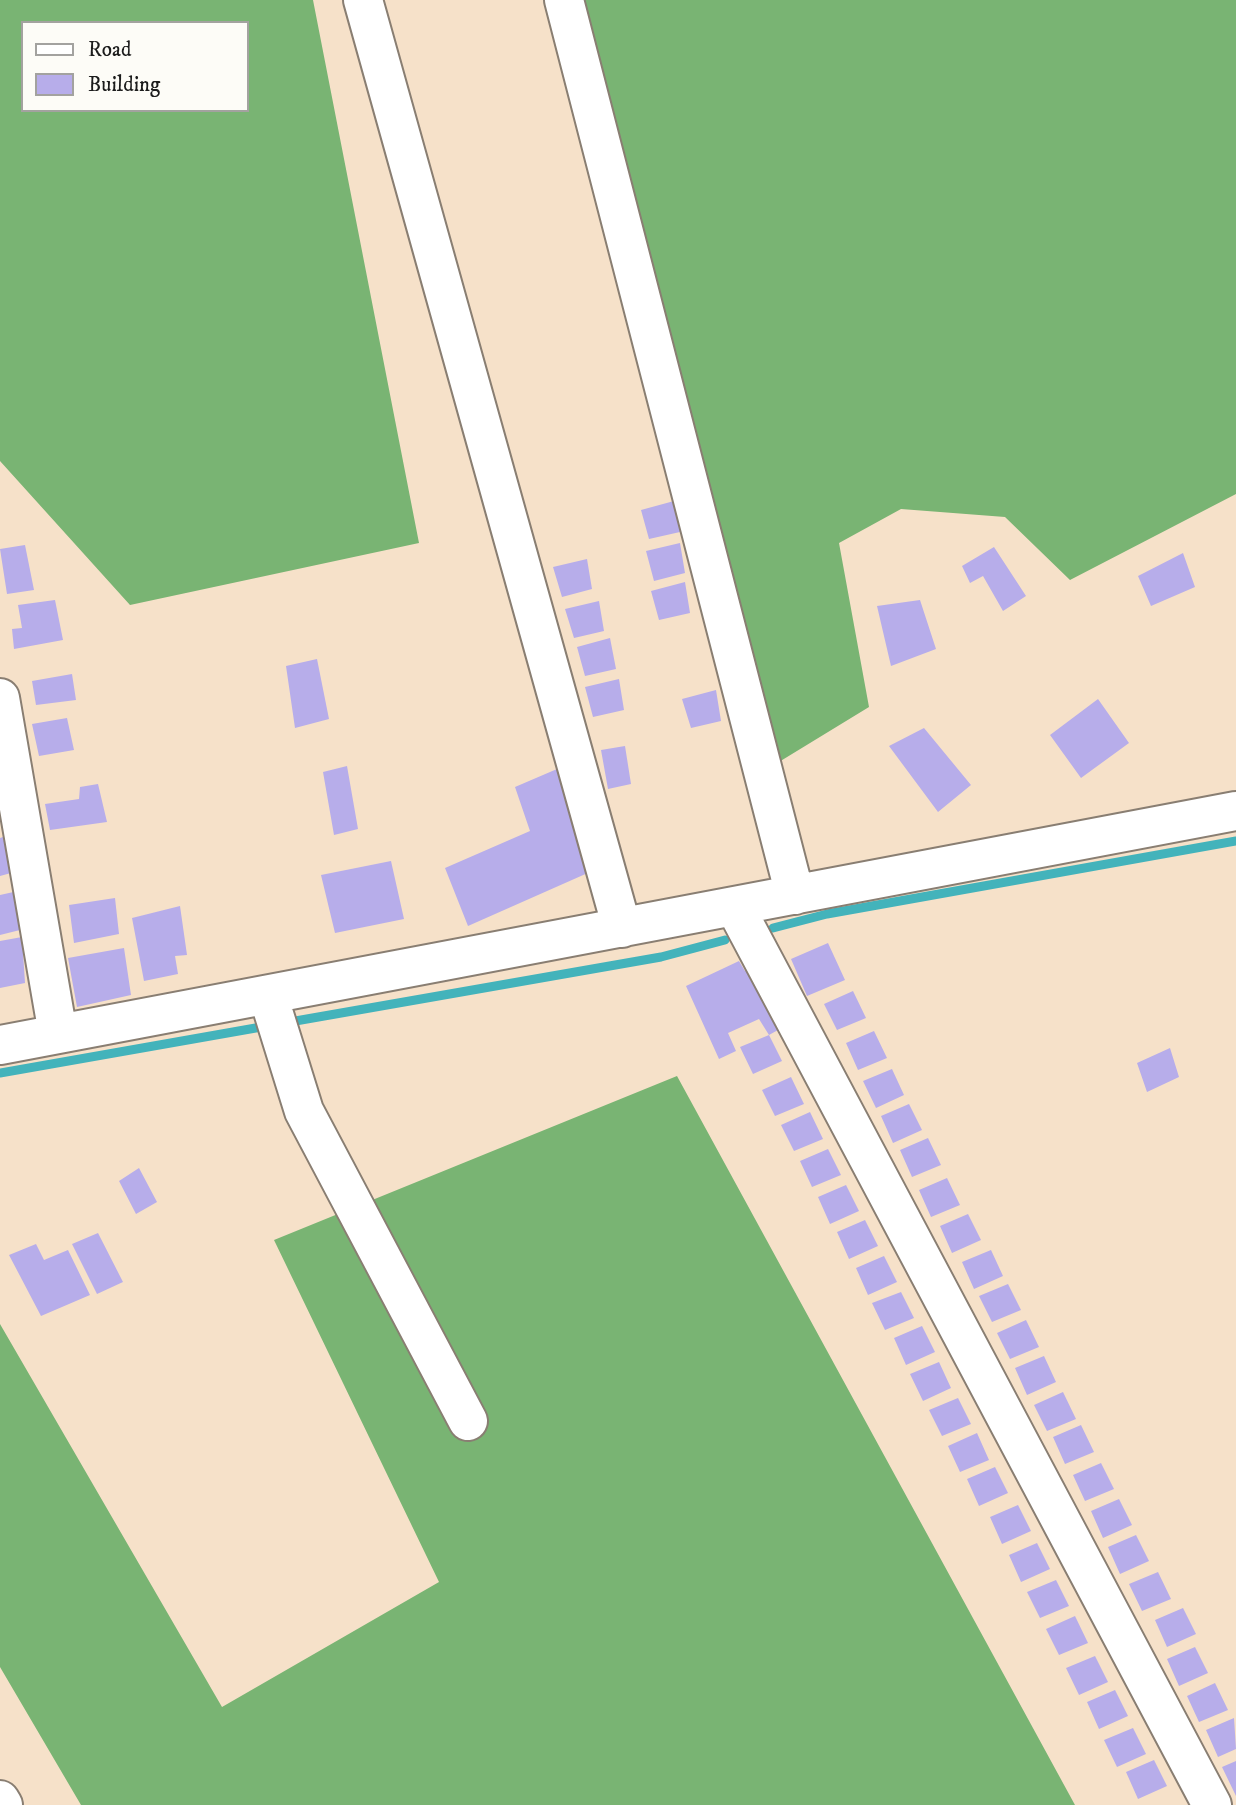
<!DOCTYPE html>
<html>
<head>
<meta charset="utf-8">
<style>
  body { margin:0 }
  #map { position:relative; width:1236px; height:1805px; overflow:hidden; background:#f6e1c9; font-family:"IM FELL DW Pica",serif }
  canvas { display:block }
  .legend { position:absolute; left:21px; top:21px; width:228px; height:91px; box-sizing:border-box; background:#fdfcf7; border:2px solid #a3a29f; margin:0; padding:9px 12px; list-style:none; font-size:21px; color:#1c1c1c }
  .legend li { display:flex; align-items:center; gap:14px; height:35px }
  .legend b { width:35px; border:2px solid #a3a29f }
</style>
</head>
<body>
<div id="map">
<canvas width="1236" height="1805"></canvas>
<ul class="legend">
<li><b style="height:9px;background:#fff"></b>Road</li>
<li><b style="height:19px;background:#b7adea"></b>Building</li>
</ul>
</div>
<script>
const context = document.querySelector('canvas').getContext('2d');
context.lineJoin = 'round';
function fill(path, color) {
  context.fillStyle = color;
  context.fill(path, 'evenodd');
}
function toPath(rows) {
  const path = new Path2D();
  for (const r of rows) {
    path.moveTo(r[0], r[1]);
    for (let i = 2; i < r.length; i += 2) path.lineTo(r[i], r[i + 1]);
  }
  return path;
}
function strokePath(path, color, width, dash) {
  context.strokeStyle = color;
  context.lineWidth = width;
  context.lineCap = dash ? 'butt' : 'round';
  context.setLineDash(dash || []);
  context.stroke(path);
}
const forest = toPath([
  [0,0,313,0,419,543,130,605,0,461],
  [23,23,247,23,247,110,23,110],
  [580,0,1236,0,1236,494,1070,580,1005,517,901,509,839,543,869,707,774,765],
  [677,1076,1075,1805,81,1805,0,1667,0,1324,222,1707,439,1582,274,1240]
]);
const stream = toPath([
  [773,928,827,914,1236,841],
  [284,1023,661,957,725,940],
  [0,1073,267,1026]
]);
const building = toPath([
  [674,501,680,532,649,539,641,510],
  [680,543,685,573,654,581,646,551],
  [25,545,34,590,7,594,0,549],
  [994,547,1026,596,1003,611,983,576,970,583,962,566],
  [1183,553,1195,587,1151,606,1138,576],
  [587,559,592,589,562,597,553,567],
  [685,582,690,613,659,620,651,591],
  [55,600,63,640,14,649,12,629,22,628,18,605],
  [920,600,936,649,891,666,877,606],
  [599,601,604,631,574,638,565,609],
  [610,638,616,669,585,676,577,647],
  [317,659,329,719,295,728,286,666],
  [72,674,76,700,36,705,32,681],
  [619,679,624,710,593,717,585,687],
  [716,690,721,721,691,728,682,699],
  [1098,699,1129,743,1081,778,1050,735],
  [67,718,74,750,39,756,32,724],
  [924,728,971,785,938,812,889,746],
  [625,746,631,784,608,789,601,750],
  [347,766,358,829,334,835,323,772],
  [557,769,590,872,468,926,445,868,530,831,515,787],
  [98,784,107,822,50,830,45,804,79,799,80,787],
  [3,837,11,873,0,876,0,838],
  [391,861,404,919,335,933,321,875],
  [18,891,24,929,0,935,0,895],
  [115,898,119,934,74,943,69,905],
  [180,906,187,955,175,956,178,974,144,981,132,918],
  [22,937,25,983,0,988,0,941],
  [828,943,845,980,807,996,791,959],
  [124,948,131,995,77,1007,68,958],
  [739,961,745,971,750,969,778,1030,769,1035,759,1019,728,1033,736,1051,719,1059,686,986],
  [853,991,866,1018,837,1030,824,1004],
  [874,1031,887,1058,858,1070,846,1043],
  [769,1035,782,1061,753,1074,740,1047],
  [1170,1048,1179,1077,1147,1092,1137,1063],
  [892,1069,904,1095,876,1108,863,1081],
  [791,1077,804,1104,775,1116,762,1090],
  [909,1104,922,1130,893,1143,881,1116],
  [810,1112,823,1139,794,1151,781,1125],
  [928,1138,941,1165,912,1177,900,1150],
  [828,1149,841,1175,812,1187,800,1161],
  [139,1168,157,1202,136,1214,119,1181],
  [947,1178,960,1205,931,1217,919,1190],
  [846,1185,859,1211,830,1224,818,1197],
  [968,1214,981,1240,952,1253,940,1226],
  [865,1220,878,1246,849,1259,837,1232],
  [98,1233,123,1282,97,1294,72,1244],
  [36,1244,44,1260,68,1250,90,1295,41,1316,9,1255],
  [991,1250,1003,1276,974,1289,962,1262],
  [884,1256,897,1282,868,1295,856,1268],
  [1008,1284,1021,1310,992,1322,979,1296],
  [901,1292,914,1318,885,1330,872,1303],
  [1026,1320,1039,1347,1010,1359,997,1333],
  [922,1326,935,1352,906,1365,894,1338],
  [1044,1356,1056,1382,1027,1395,1015,1368],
  [939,1362,951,1388,923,1401,910,1374],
  [1063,1392,1076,1419,1047,1431,1034,1405],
  [958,1398,971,1424,942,1436,929,1410],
  [1081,1425,1094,1452,1065,1464,1053,1437],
  [977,1433,989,1460,960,1472,948,1446],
  [1101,1463,1114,1489,1085,1501,1073,1475],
  [995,1467,1008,1493,979,1506,967,1479],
  [1119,1499,1132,1525,1103,1538,1091,1511],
  [1018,1505,1031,1531,1002,1544,990,1517],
  [1136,1535,1149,1561,1120,1574,1108,1547],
  [1037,1543,1050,1569,1021,1582,1009,1555],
  [1158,1572,1171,1599,1142,1611,1129,1584],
  [1056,1580,1069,1606,1040,1618,1027,1592],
  [1183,1608,1196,1634,1167,1647,1155,1620],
  [1075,1616,1088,1643,1059,1655,1046,1629],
  [1195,1647,1208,1673,1179,1686,1167,1659],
  [1095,1656,1108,1682,1079,1695,1066,1668],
  [1215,1683,1228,1710,1199,1722,1187,1696],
  [1115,1690,1128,1716,1099,1729,1087,1702],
  [1234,1718,1236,1749,1218,1757,1206,1730],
  [1133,1728,1146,1754,1117,1767,1104,1740],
  [1154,1760,1167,1786,1138,1799,1126,1772],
  [1236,1761,1236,1796,1222,1767]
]);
const minor = toPath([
  [363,0,622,928],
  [564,0,795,895],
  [0,698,58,1034],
  [735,907,1212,1805],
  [268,995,304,1111,468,1421],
  [0,1045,1236,811],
  [0,1800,3,1805]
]);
fill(forest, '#79b473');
strokePath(stream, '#43b3bb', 9);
fill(building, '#b7adea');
strokePath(minor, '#897e72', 42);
strokePath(minor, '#fff', 38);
</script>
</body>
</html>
